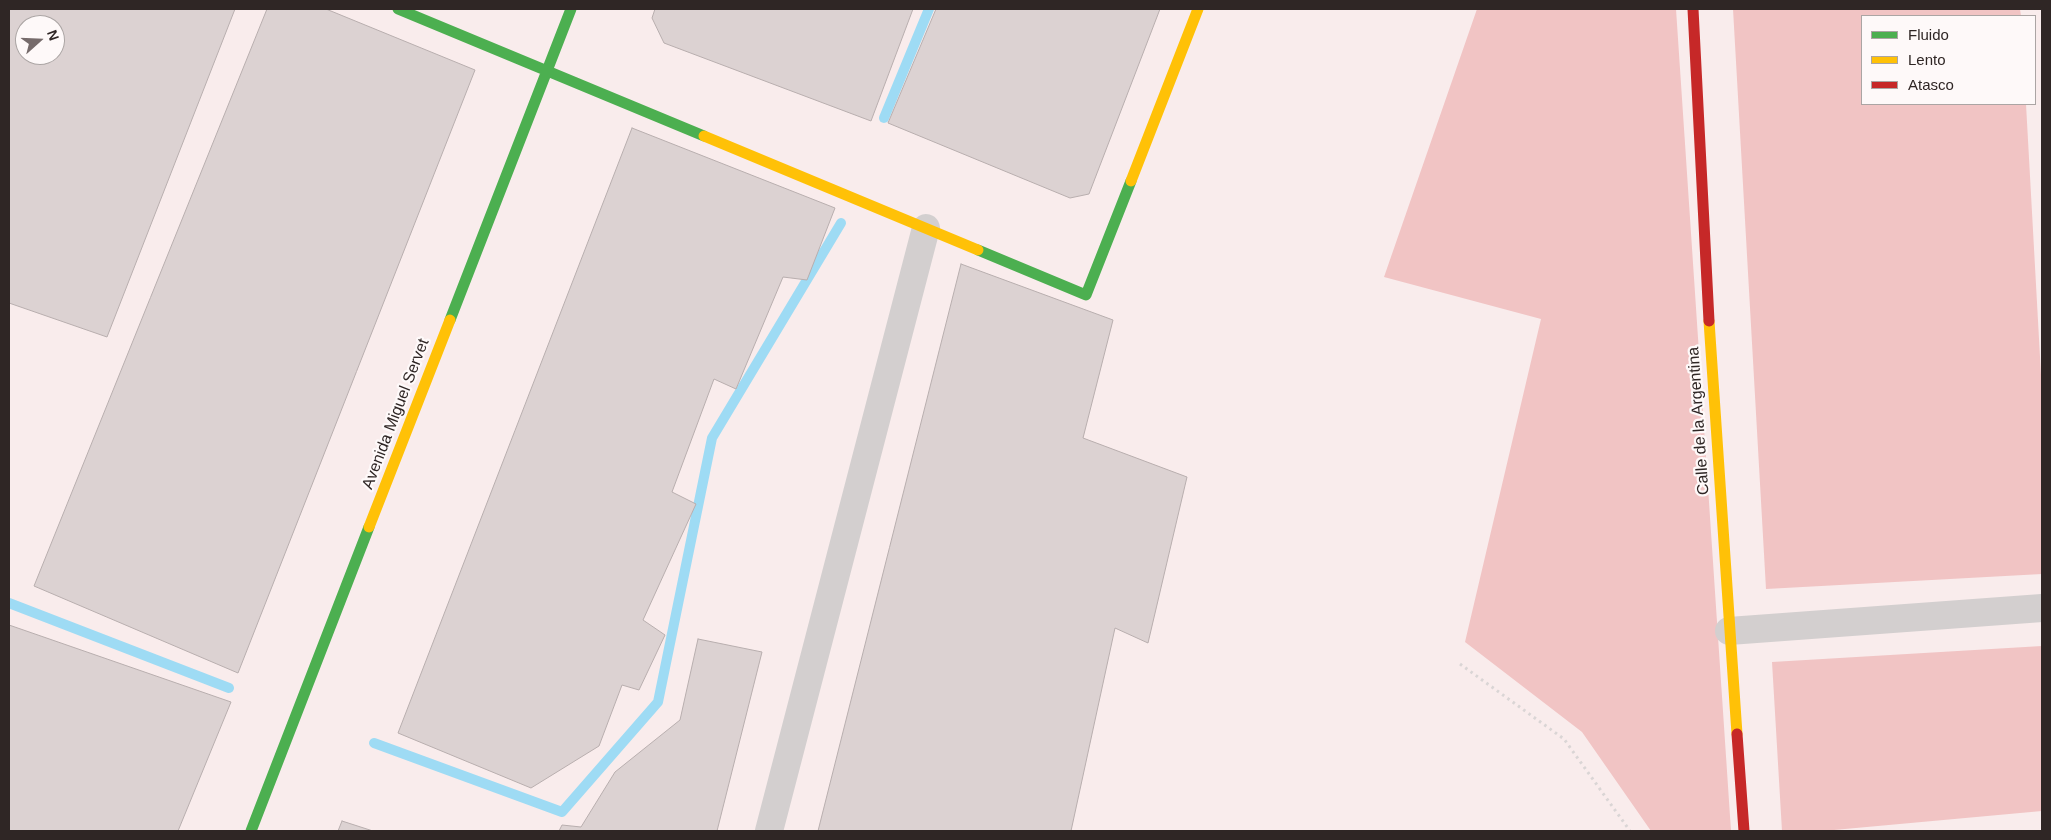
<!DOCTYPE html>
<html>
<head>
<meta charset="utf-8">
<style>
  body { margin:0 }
  #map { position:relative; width:2051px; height:840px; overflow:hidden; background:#f9ecec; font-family:Arial,sans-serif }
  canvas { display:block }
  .frame { position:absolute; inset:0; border:10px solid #2f2625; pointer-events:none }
  .legend { position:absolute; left:1861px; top:15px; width:175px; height:90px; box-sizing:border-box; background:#fef9f9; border:1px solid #aba5a4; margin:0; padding:6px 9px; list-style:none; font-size:15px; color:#2f2625 }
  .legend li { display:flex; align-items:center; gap:10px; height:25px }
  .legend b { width:25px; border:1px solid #aba5a4 }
  .north { position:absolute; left:15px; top:15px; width:50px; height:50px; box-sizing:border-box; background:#fef9f9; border:1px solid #aba5a4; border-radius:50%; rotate:70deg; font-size:14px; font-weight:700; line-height:20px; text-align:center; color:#2f2625 }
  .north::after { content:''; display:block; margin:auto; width:18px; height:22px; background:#766b6b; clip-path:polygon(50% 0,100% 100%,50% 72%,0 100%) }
</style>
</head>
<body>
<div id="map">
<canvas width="2051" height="840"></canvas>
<div class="frame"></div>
<ul class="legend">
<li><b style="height:6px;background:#4caf50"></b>Fluido</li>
<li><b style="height:6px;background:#ffc107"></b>Lento</li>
<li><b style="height:6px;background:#c62828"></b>Atasco</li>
</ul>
<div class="north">N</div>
</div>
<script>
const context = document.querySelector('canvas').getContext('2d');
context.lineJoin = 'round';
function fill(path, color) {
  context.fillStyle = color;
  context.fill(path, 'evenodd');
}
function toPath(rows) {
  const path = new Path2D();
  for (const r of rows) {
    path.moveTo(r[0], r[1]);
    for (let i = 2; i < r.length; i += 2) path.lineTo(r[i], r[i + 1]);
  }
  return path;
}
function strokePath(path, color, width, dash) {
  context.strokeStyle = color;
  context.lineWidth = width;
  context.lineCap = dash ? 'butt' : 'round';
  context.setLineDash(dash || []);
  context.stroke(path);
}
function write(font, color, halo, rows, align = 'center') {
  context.font = font + ' Arial,sans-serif';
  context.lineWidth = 4.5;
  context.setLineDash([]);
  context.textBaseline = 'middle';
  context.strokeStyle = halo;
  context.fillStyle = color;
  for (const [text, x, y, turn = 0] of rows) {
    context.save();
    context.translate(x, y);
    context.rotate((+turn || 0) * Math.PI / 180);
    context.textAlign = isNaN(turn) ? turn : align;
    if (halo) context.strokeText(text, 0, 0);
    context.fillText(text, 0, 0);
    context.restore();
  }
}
const green = toPath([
  [1477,9,1676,9,1731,831,1651,831,1582,732,1465,642,1541,319,1384,277],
  [1733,9,2020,9,2021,16,1862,16,1862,104,2026,104,2042,393,2042,574,1766,589],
  [2042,646,2042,811,1823,831,1782,831,1772,662]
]);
const stream = toPath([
  [884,118,929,9],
  [9,603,229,688],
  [374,743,562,812,658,702,712,438,841,223]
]);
const building = toPath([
  [9,9,235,9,107,337,9,303,9,9],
  [25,25,55,25,55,55,25,55,25,25],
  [267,9,326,9,475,70,238,673,34,586,267,9],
  [655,9,913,9,871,121,664,43,652,18,655,9],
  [936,9,1160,9,1089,194,1070,198,888,123,936,9],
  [632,128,835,208,807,280,783,277,736,389,714,379,672,492,696,504,643,620,665,635,639,690,622,685,599,746,531,788,398,733,632,128],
  [961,264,1113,320,1083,438,1187,477,1148,643,1115,628,1071,831,818,831,961,264],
  [9,625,231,702,178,831,9,831,9,625],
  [698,639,762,652,717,831,559,831,562,825,581,827,615,772,680,720,698,639],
  [342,821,373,831,338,831,342,821]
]);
const path = toPath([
  [1460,664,1564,739,1630,831]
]);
const street = toPath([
  [1729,631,2042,608],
  [769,831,926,228]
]);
const fast = toPath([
  [398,9,704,136],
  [978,250,1086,295,1131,181],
  [450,320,571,9],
  [251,831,369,527]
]);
const slow = toPath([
  [704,136,978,250],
  [1131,181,1198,9],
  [1709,321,1737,734],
  [369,527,450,320]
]);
const jam = toPath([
  [1693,9,1709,321],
  [1737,734,1744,831]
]);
const streetNames = [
  ["Avenida Miguel Servet",396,414,-69],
  ["Calle de la Argentina",1699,421,-94]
];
fill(green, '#f1c4c4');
strokePath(stream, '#9edbf4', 10);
fill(building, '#dcd2d2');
strokePath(building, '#b8aeae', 1);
strokePath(path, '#dad5d5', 3, [2.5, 4]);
strokePath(street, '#d3cfcf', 28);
strokePath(fast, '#4caf50', 11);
strokePath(slow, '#ffc107', 11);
strokePath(jam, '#c62828', 11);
write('16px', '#2f2625', '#fef9f9', streetNames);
</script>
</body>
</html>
